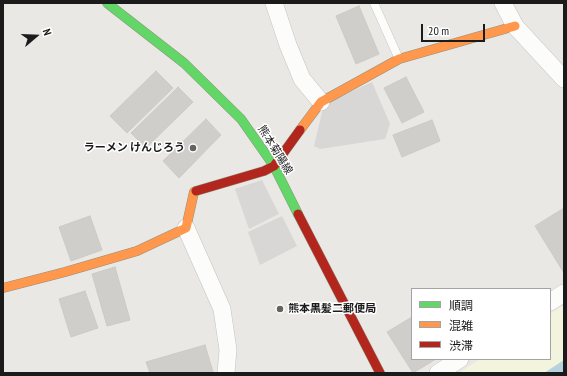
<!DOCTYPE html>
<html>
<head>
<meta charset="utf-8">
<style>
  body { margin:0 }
  #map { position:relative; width:567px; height:376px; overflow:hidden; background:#e9e8e4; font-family:"PT Sans Narrow","Noto Sans JP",sans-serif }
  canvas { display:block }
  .frame { position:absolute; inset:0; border:4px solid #1b1b1b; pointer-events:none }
  .legend { position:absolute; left:411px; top:288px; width:140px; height:72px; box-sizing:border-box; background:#fff; border:1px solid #a4a4a4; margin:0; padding:5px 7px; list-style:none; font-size:12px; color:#1b1b1b }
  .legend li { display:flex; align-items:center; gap:8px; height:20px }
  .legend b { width:20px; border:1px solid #a4a4a4 }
  .north { position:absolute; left:16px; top:16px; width:40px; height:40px; -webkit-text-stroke:3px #fff; paint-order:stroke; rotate:71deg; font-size:11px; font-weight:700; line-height:16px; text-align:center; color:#1b1b1b }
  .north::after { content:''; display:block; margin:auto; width:14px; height:18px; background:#1b1b1b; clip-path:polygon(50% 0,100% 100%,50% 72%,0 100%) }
  .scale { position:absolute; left:421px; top:24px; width:64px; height:18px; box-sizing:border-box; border:2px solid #1b1b1b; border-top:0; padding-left:5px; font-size:12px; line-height:14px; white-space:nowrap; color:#1b1b1b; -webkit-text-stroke:3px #fff; paint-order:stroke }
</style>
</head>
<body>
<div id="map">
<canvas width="567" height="376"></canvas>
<div class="frame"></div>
<ul class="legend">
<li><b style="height:5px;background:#63d668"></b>順調</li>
<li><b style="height:5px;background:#ff974d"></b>混雑</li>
<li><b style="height:5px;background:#b3261e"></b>渋滞</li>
</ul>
<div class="north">N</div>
<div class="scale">20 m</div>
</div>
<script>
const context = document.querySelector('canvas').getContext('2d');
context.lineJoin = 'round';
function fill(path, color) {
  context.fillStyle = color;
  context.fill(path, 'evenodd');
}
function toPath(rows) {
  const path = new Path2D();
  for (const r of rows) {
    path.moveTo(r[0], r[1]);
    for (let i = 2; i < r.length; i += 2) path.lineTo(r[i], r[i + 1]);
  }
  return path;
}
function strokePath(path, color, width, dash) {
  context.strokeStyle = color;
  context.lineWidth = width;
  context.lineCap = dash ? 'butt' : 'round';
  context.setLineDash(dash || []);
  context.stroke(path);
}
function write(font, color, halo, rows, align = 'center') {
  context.font = font + ' "PT Sans Narrow","Noto Sans JP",sans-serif';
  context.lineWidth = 3;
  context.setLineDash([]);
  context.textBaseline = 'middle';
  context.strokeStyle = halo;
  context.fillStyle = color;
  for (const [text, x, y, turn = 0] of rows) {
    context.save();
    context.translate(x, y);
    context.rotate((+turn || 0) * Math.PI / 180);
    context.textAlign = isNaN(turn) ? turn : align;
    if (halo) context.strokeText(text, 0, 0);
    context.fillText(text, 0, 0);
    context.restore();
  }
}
const residential = toPath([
  [372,82,390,124,385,139,320,149,314,146,324,104],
  [262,180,279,214,249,229,235,189],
  [282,216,297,246,260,265,248,232]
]);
const education = toPath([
  [564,305,564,373,459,373,480,359,550,359,550,314]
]);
const water = toPath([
  [564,360,564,373,544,373]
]);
const building = toPath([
  [359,6,379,54,356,64,336,16,359,6],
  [156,71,173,88,127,133,110,116,156,71],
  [406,77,424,112,402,123,384,88,406,77],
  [178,87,193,102,146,148,131,133,178,87],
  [206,119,221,135,179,178,163,161,206,119],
  [432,120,440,141,402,157,393,135,432,120],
  [564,208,564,273,535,226,564,208],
  [90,216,102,250,71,261,59,227,90,216],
  [115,267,130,320,107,326,92,274,115,267],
  [85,291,98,328,71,337,59,299,85,291],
  [412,317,412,359,436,359,413,373,387,332,412,317],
  [205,345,213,372,210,373,150,373,146,362,205,345]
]);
const lane = toPath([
  [374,3,399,59]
]);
const street = toPath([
  [274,3,288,45,302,79,321,102],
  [503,3,515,26,564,79],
  [186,228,222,309,228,350,226,373],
  [550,302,564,293],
  [438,373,460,359]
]);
const fast = toPath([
  [107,3,184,63,241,119,274,166,298,214]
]);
const slow = toPath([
  [300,130,321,102,399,59,515,26],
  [3,288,65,272,137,251,186,228,194,192,196,191]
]);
const jam = toPath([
  [196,191,264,171,274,166,300,130],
  [298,214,380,373]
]);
const markers = [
  [193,148,4,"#636361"],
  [280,309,4,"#636361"]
];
const poiNames = [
  ["ラーメン けんじろう",185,148],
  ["熊本黒髪二郵便局",288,309,"left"]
];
const streetNames = [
  ["熊本菊陽線",275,150,58]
];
fill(residential, '#d8d7d5');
fill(education, '#f3f4de');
fill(water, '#b7d2dc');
fill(building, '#d0cecb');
strokePath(building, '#cccac5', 1);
strokePath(lane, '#c2c2c0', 9);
strokePath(street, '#c2c2c0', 18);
strokePath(fast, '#8f927d', 10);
strokePath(slow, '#8f927d', 10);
strokePath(jam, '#8f927d', 10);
strokePath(lane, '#fcfcfb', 8);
strokePath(street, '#fcfcfb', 17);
strokePath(fast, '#63d668', 9);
strokePath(slow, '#ff974d', 9);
strokePath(jam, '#b3261e', 9);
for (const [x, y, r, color] of markers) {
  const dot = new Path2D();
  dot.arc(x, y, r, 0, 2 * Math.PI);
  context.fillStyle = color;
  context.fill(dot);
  strokePath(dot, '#fff', 1.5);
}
write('bold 11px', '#1b1b1b', '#fff', poiNames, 'right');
write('11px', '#1b1b1b', '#fff', streetNames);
</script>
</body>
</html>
